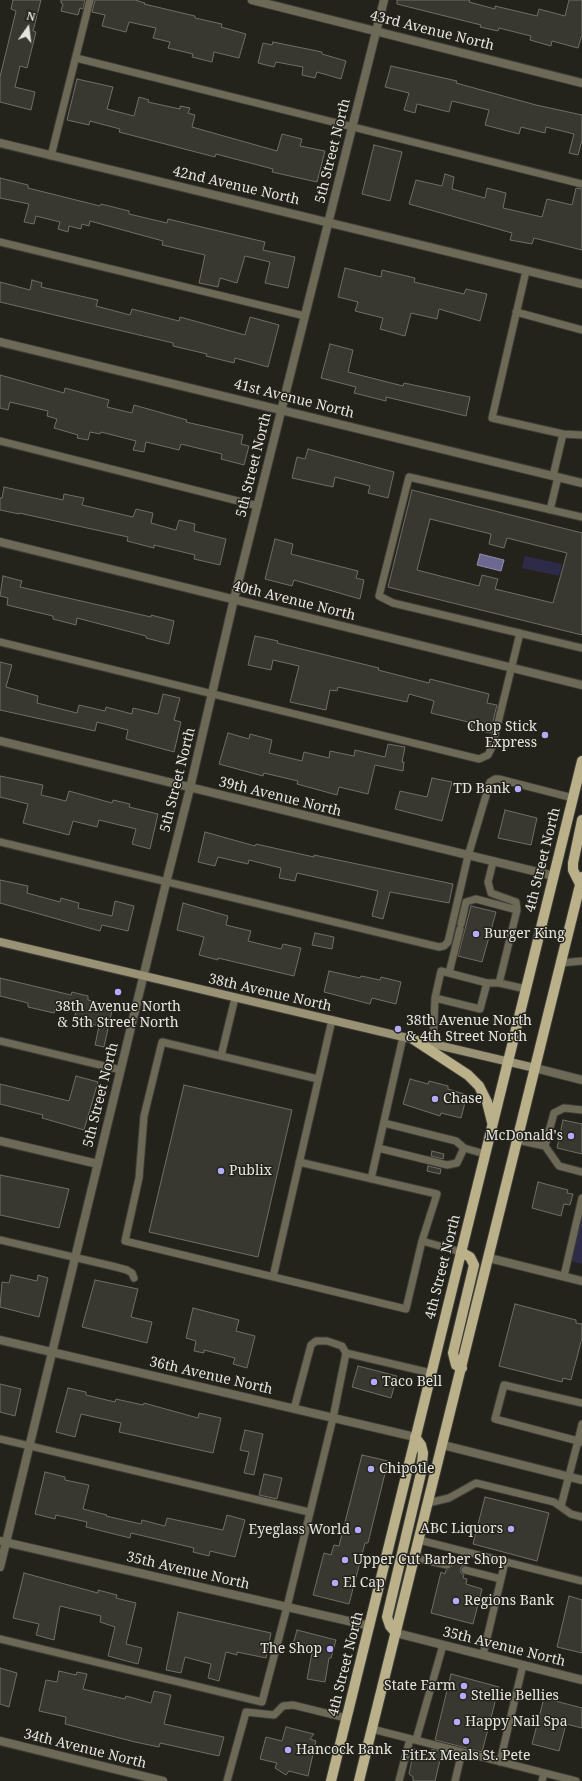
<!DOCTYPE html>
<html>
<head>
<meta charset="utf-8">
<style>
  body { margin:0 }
  #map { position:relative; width:582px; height:1781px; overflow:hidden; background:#23221b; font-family:"Noto Serif",serif }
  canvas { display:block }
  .north { position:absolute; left:8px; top:8px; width:40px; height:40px; -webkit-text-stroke:3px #23221b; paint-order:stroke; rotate:14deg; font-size:11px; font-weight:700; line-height:16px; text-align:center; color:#e6e5e0 }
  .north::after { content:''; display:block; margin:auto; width:14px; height:18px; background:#e6e5e0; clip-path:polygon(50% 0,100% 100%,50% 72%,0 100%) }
</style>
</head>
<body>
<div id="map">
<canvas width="582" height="1781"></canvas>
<div class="north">N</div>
</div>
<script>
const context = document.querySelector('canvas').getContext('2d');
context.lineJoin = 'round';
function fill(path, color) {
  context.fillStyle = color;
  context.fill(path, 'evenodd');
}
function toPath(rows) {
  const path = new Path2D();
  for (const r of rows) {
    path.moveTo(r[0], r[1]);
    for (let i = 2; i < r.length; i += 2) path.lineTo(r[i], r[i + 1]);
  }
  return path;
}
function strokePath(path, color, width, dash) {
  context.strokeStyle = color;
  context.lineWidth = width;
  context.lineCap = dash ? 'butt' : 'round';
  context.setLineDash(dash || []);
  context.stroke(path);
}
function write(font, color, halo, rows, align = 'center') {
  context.font = font + ' "Noto Serif",serif';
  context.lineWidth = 3;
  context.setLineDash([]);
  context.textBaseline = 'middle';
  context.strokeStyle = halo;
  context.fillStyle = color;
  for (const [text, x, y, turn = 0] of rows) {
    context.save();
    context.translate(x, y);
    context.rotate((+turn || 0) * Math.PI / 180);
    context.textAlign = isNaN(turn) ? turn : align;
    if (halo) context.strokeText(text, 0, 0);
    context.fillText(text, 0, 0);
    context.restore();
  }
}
const green = toPath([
  [525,556,562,564,559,576,522,568],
  [582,1216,582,1264,571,1261]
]);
const water = toPath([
  [480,554,504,560,501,571,477,565,480,554]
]);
const building = toPath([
  [13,0,41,0,33,31,36,32,27,68,20,66,15,87,35,92,31,110,0,102,0,77,16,11,11,9,13,0],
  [61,0,85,0,83,9,80,8,78,15,61,11,63,4,61,3,61,0],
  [95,0,135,0,145,3,144,4,195,16,195,18,222,24,221,27,246,34,239,58,214,52,212,62,192,57,193,54,168,48,170,42,153,38,156,28,129,22,126,32,102,26,105,15,92,12,95,0],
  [397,0,470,0,469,2,495,9,495,6,537,16,539,9,565,16,569,0,582,0,582,35,578,48,552,41,551,46,530,40,531,36,499,28,498,31,480,27,481,25,397,4,397,0],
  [273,42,322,52,322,54,346,61,341,79,317,72,315,78,302,75,303,67,276,62,274,67,258,63,263,43,272,45,273,42],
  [391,66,457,81,456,83,536,105,582,115,582,140,578,155,569,153,574,134,546,127,545,133,521,127,519,134,485,125,489,110,452,101,449,112,417,104,415,113,404,110,409,93,385,87,391,66],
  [77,79,113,87,107,109,134,116,139,97,149,100,148,102,180,109,180,106,190,108,188,113,195,115,192,127,277,151,282,134,302,139,300,146,325,151,317,182,272,172,273,169,216,154,215,157,119,132,120,129,90,121,89,125,67,120,77,79],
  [374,145,402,152,390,201,362,194,374,145],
  [445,174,454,177,452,189,485,198,487,188,506,193,503,208,542,217,547,199,572,205,576,188,582,189,582,250,534,238,532,244,510,240,512,233,409,204,416,180,442,186,445,174],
  [0,178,28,185,28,188,100,206,101,204,129,211,129,214,167,223,168,219,265,242,263,250,295,257,288,288,265,283,270,262,245,256,237,283,220,278,218,287,199,283,205,255,162,245,163,241,90,221,89,226,82,224,81,229,69,226,68,232,58,229,60,222,36,216,34,224,24,222,29,204,0,198,0,178],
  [345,268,381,277,382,270,415,278,414,282,464,294,466,289,487,294,480,321,439,309,437,319,411,313,405,336,380,329,383,318,355,311,358,302,338,297,345,268],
  [32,280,42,283,41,287,98,300,96,306,130,315,132,309,179,321,180,317,245,335,250,317,279,325,268,367,235,358,234,363,206,356,207,354,173,346,173,343,0,302,0,282,30,290,32,280],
  [330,344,353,350,348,372,403,386,404,383,470,397,466,416,386,397,386,401,354,393,356,387,321,378,330,344],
  [0,375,64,393,65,388,109,400,107,407,132,413,134,405,187,420,186,422,243,435,241,444,249,446,244,465,221,459,222,454,181,444,179,450,146,442,144,452,133,450,136,441,101,432,100,434,90,432,88,440,77,438,78,435,54,428,57,419,47,416,48,411,10,402,8,410,0,408,0,375],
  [308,449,394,472,388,498,368,493,370,486,335,477,333,487,292,478,297,457,305,459,308,449],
  [4,487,63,500,64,494,84,498,82,505,133,517,136,509,153,513,151,523,176,530,179,520,195,524,194,531,226,539,220,565,194,559,195,555,154,545,154,548,127,541,128,537,19,513,19,514,0,510,0,498,2,498,4,487],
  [412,490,582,533,582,635,388,587,412,490],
  [430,519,491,534,489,544,504,548,507,538,567,553,553,603,495,589,498,579,482,575,479,586,417,570,430,519],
  [275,539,293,544,291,554,358,571,356,578,364,580,360,599,294,580,292,586,265,579,275,539],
  [3,576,22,581,20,587,151,617,151,615,174,621,169,644,146,638,146,636,77,618,76,625,53,619,53,616,7,605,8,598,0,596,3,576],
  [255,636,278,641,277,643,379,668,378,670,429,683,430,679,489,694,487,703,497,705,490,733,471,728,472,723,431,713,434,701,409,694,407,702,338,687,337,691,330,690,326,710,290,702,299,666,273,660,271,670,248,665,255,636],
  [0,662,12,665,6,687,38,696,37,703,77,713,79,705,105,711,106,707,132,714,133,708,158,714,163,694,180,698,174,720,181,722,174,752,126,739,128,730,97,722,95,731,0,710,0,662],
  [228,733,249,739,250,734,272,740,269,753,302,761,304,752,329,758,330,751,354,756,355,750,385,757,388,744,405,747,402,762,404,762,403,771,375,765,368,794,339,787,337,795,297,784,298,781,264,773,263,776,219,764,228,733],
  [0,776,43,785,41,795,66,801,69,791,112,803,113,800,130,804,129,807,158,814,150,849,132,844,136,829,99,820,97,827,73,821,69,835,23,823,28,804,0,797,0,776],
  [432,778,452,782,442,821,395,809,400,791,427,797,432,778],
  [505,810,537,818,531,845,498,838,505,810],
  [205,832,255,846,256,844,314,857,314,855,453,884,449,903,390,892,383,919,372,916,378,891,297,873,295,881,279,878,281,868,249,860,248,864,218,857,215,866,198,862,205,832],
  [0,880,28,886,27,893,60,902,61,898,79,903,78,908,112,916,115,901,134,906,128,931,102,925,100,931,0,903,0,880],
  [183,903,228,916,226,925,251,931,248,941,281,949,283,944,301,948,294,976,218,958,218,960,199,955,204,937,177,930,183,903],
  [471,906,496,912,482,962,458,956,471,906],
  [315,933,334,937,332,949,312,945,315,933],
  [329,971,360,978,361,976,380,980,381,977,401,982,396,1004,372,998,370,1004,324,992,329,971],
  [0,978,71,995,72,992,88,996,88,1000,113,1006,104,1047,95,1045,99,1026,74,1020,76,1011,56,1007,54,1013,28,1007,28,1003,0,996,0,978],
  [76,1076,98,1082,84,1130,42,1118,43,1115,0,1104,0,1084,69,1101,76,1076],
  [410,1079,428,1084,429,1081,448,1086,448,1089,467,1095,461,1118,441,1113,440,1116,403,1104,410,1079],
  [184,1085,292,1110,258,1257,149,1232,184,1085],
  [563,1120,582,1124,582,1154,557,1148,563,1120],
  [432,1151,444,1154,443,1159,431,1156,432,1151],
  [428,1166,441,1169,440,1174,427,1171,428,1166],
  [0,1175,69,1189,59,1228,0,1215,0,1175],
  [538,1182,568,1190,567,1193,573,1194,570,1205,564,1204,561,1216,532,1208,538,1182],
  [11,1275,37,1281,38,1275,48,1278,39,1317,0,1307,2,1282,9,1283,11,1275],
  [95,1280,138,1289,131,1317,152,1322,147,1343,82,1327,95,1280],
  [515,1304,576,1320,576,1323,582,1324,582,1338,571,1380,563,1378,562,1382,499,1366,515,1304],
  [193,1308,239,1320,236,1331,255,1336,247,1368,233,1364,235,1358,204,1350,204,1353,194,1351,196,1341,186,1338,193,1308],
  [358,1366,397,1376,391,1398,352,1387,358,1366],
  [0,1384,21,1389,15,1416,0,1412,0,1384],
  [68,1388,86,1392,86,1395,115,1402,116,1399,143,1405,144,1403,198,1418,199,1413,221,1418,213,1453,119,1432,121,1423,81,1414,75,1437,56,1432,68,1388],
  [245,1430,263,1434,254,1475,244,1473,249,1452,240,1450,245,1430],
  [362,1455,388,1461,368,1543,365,1543,349,1604,313,1595,324,1553,331,1555,334,1545,339,1546,362,1455],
  [45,1472,65,1477,65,1480,89,1485,83,1509,107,1515,106,1516,141,1524,142,1520,165,1526,167,1518,223,1530,227,1515,245,1520,235,1557,210,1551,209,1556,193,1552,194,1548,131,1533,130,1538,86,1527,87,1522,56,1515,55,1519,35,1514,45,1472],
  [264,1474,282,1478,277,1499,259,1495,264,1474],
  [485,1497,549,1513,537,1561,473,1544,485,1497],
  [449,1560,466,1565,462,1566,460,1569,461,1573,464,1575,463,1578,467,1579,466,1584,482,1589,473,1624,431,1613,441,1572,445,1574,446,1570,452,1566,449,1560],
  [24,1573,98,1593,98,1590,117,1595,116,1598,136,1603,126,1644,142,1648,138,1664,108,1656,115,1627,100,1622,101,1616,60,1606,54,1640,36,1635,39,1624,13,1618,24,1573],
  [569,1596,582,1600,582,1653,557,1647,569,1596],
  [178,1612,271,1633,266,1658,237,1652,237,1655,226,1652,219,1681,208,1678,211,1664,185,1657,181,1673,166,1670,178,1612],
  [297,1630,336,1640,331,1658,329,1658,325,1682,307,1679,312,1653,292,1648,297,1630],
  [0,1668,17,1673,9,1707,0,1704,0,1668],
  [59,1671,76,1675,77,1672,87,1674,83,1689,125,1699,126,1696,151,1703,154,1691,171,1695,164,1724,224,1737,219,1756,160,1743,159,1747,135,1742,65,1724,66,1717,39,1711,46,1680,57,1682,59,1671],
  [451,1674,499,1687,482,1752,435,1740,451,1674],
  [544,1698,582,1708,582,1728,566,1724,559,1751,532,1744,544,1698],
  [286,1727,314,1734,310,1739,316,1741,308,1776,289,1771,286,1775,275,1768,277,1763,260,1759,266,1737,282,1741,286,1727],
  [414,1749,431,1753,432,1749,442,1752,435,1781,413,1781,413,1777,409,1774,414,1749]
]);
const service = toPath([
  [76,58,582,184],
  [51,156,90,0],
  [0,242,305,316],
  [526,271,492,418,563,434,582,435],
  [516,312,582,330],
  [0,441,258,506],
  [553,476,563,434],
  [550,510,558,477],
  [582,517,409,477,379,596,393,603,582,648],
  [0,642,479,759,488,755,492,747,520,633],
  [0,842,439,947,444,946,448,942,468,856,490,782,495,779,499,779,573,798],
  [493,862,488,882,491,893,516,902,517,910,499,983,526,989],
  [461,924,466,902,476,899,517,910],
  [561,963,582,961],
  [449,973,460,929],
  [487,983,480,1009,435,998,441,971,487,983,499,983],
  [0,1041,121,1070],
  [433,1044,435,998],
  [221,1056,235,998],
  [384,1123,456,1141,464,1148,485,1154],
  [517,1140,545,1146,559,1166,582,1172],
  [545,1146,554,1113,564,1108,582,1110],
  [378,1148,447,1165,457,1163,464,1148],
  [299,1162,437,1194,422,1241,406,1309,125,1241,139,1178,144,1116,162,1042,318,1079],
  [371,1179,403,1037],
  [0,1240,116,1267,127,1270,132,1273,134,1278],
  [422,1241,461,1252],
  [564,1276,582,1198],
  [273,1277,332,1020],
  [346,1353,431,1373],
  [582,1403,504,1385,495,1419,578,1441,582,1424],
  [0,1439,309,1512],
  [428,1503,449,1498,476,1483,554,1502,571,1514,582,1517],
  [561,1506,578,1441,582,1442],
  [419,1540,582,1581],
  [415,1558,447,1565],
  [465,1570,501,1579],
  [0,1639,262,1702,287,1607,333,1418,346,1353,342,1346,327,1341,316,1341,311,1345,294,1409],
  [483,1655,505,1562],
  [372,1729,576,1781],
  [416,1740,443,1645],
  [500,1762,523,1665],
  [227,1781,246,1712,274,1715,283,1706,293,1705,346,1718],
  [399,1781,410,1739],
  [455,1781,462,1752],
  [542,1781,544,1773]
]);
const minor = toPath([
  [252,0,582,83],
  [0,143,582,284],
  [0,342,582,483],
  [0,542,582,685],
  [0,741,554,876],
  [0,1141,98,1164],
  [489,1258,582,1281],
  [0,1340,415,1437],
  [443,1445,582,1480],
  [0,1541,370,1626],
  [0,1567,166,883,190,788,234,599,384,0],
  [396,1633,582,1680]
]);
const tertiary = toPath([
  [535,1068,582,1080],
  [0,1741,163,1781]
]);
const secondary = toPath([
  [0,942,535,1068]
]);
const primary = toPath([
  [580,884,573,870,573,863,582,820],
  [413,1039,468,1075,479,1086,487,1102,492,1122],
  [461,1252,470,1257,474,1265,453,1353,456,1365,462,1368],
  [396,1633,390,1626,387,1617,421,1473,423,1453,421,1445,415,1437],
  [331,1781,582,761],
  [359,1781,582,877]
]);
const markers = [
  [545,735,4,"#b4acf9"],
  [518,789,4,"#b4acf9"],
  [476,934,4,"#b4acf9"],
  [118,992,4,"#b4acf9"],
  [398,1029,4,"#b4acf9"],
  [435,1099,4,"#b4acf9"],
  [571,1136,4,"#b4acf9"],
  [221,1171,4,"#b4acf9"],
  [374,1382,4,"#b4acf9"],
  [371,1469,4,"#b4acf9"],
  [511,1529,4,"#b4acf9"],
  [358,1530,4,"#b4acf9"],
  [345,1560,4,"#b4acf9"],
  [335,1583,4,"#b4acf9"],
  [456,1601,4,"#b4acf9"],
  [330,1649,4,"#b4acf9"],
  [464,1686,4,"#b4acf9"],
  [463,1696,4,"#b4acf9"],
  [457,1722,4,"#b4acf9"],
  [466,1741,4,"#b4acf9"],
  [288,1750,4,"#b4acf9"]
];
const streetNames = [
  ["43rd Avenue North",432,31,14],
  ["5th Street North",333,151,-76],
  ["42nd Avenue North",236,186,13],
  ["41st Avenue North",294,399,14],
  ["5th Street North",254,465,-76],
  ["40th Avenue North",294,601,14],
  ["5th Street North",178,780,-76],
  ["39th Avenue North",280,797,14],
  ["4th Street North",543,860,-76],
  ["38th Avenue North",270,993,13],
  ["5th Street North",101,1095,-76],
  ["4th Street North",443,1267,-76],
  ["36th Avenue North",211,1376,13],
  ["35th Avenue North",188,1571,13],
  ["35th Avenue North",504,1647,14],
  ["4th Street North",346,1664,-76],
  ["34th Avenue North",85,1749,14]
];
const poiNames = [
  ["Chop Stick",537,727,"right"],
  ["Express",537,743,"right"],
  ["TD Bank",510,789,"right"],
  ["Burger King",484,934],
  ["38th Avenue North",118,1007,"center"],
  ["& 5th Street North",118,1023,"center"],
  ["38th Avenue North",406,1021],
  ["& 4th Street North",406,1037],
  ["Chase",443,1099],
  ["McDonald's",563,1136,"right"],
  ["Publix",229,1171],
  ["Taco Bell",382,1382],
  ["Chipotle",379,1469],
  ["ABC Liquors",503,1529,"right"],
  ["Eyeglass World",350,1530,"right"],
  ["Upper Cut Barber Shop",353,1560],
  ["El Cap",343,1583],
  ["Regions Bank",464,1601],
  ["The Shop",322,1649,"right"],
  ["State Farm",456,1686,"right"],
  ["Stellie Bellies",471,1696],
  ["Happy Nail Spa",465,1722],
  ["Hancock Bank",296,1750],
  ["FitEx Meals St. Pete",466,1756,"center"]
];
fill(green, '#2e2b48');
fill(water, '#6c6891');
strokePath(water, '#918ea9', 1);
fill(building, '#393830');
strokePath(building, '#706e66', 1);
strokePath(service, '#3e3d37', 9);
strokePath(minor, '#3e3d37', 10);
strokePath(tertiary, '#3e3d37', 10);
strokePath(secondary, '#3e3d37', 10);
strokePath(primary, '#3e3d37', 12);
strokePath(service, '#6d6957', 7);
strokePath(minor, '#6d6957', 8);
strokePath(tertiary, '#6d6957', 8);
strokePath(secondary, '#999274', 8);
strokePath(primary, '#bab18b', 10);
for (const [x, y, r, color] of markers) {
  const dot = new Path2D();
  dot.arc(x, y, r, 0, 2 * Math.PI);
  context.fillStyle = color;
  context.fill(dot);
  strokePath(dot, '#23221b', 1.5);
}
write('14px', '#e6e5e0', '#23221b', streetNames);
write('14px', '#e6e5e0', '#23221b', poiNames, 'left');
</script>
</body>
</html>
